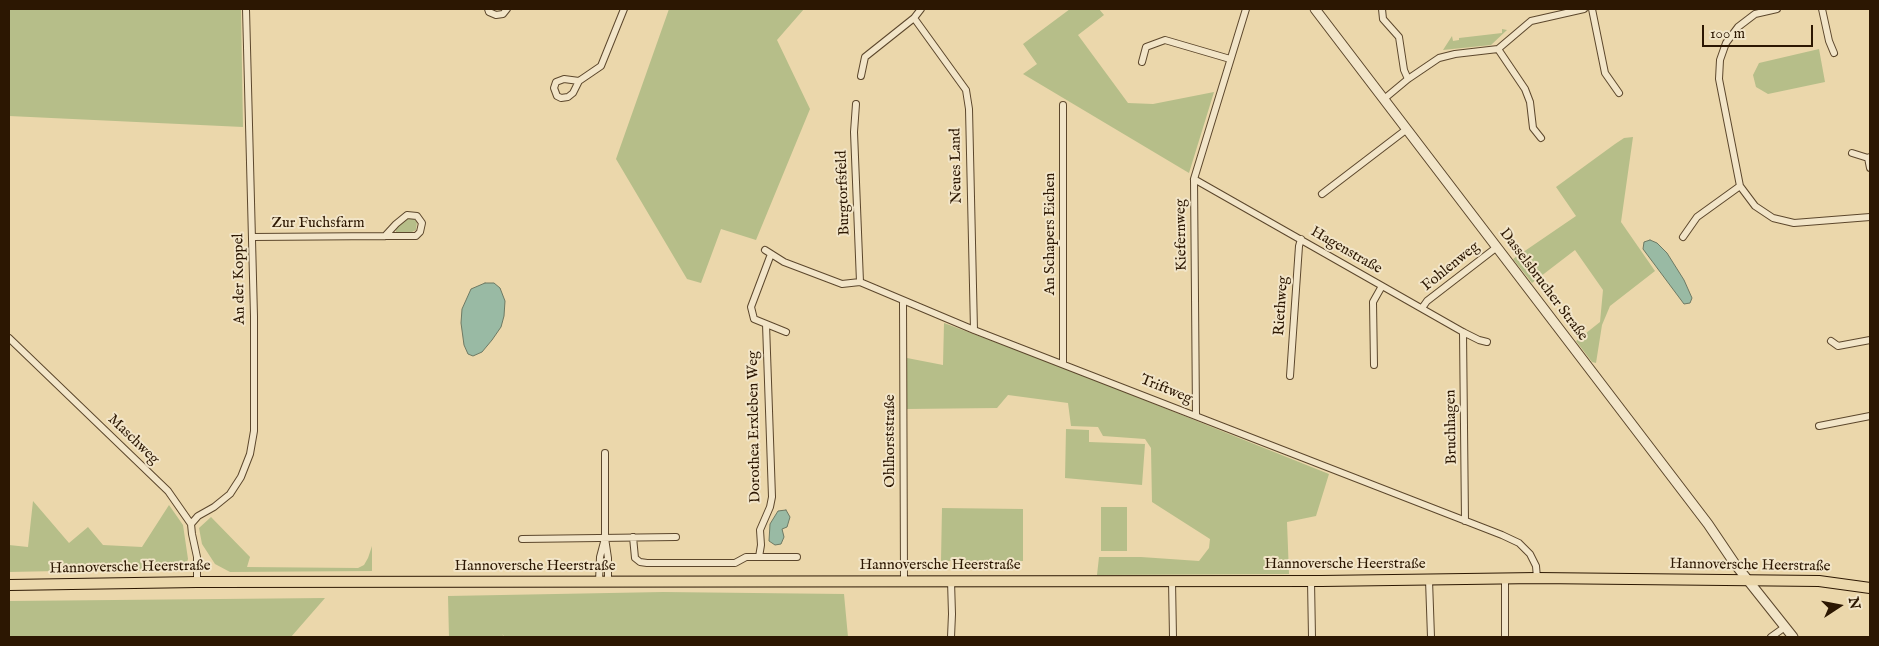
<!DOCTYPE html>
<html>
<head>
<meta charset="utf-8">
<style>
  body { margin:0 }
  #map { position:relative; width:1879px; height:646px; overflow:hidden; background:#ebd7ab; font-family:"IM FELL English",serif }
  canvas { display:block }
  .frame { position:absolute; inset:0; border:10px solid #2c1702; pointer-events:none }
  .north { position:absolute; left:1814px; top:581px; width:50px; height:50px; -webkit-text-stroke:4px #f2e5c8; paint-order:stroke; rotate:79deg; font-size:14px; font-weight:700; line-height:20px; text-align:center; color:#2c1702 }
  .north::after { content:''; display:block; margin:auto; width:18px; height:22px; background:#2c1702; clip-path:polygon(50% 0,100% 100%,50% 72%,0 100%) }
  .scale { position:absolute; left:1702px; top:25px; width:111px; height:22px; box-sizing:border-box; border:2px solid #2c1702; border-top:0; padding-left:6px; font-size:15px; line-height:18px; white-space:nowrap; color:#2c1702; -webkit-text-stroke:4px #f2e5c8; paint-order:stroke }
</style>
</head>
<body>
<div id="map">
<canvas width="1879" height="646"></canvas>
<div class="frame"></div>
<div class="north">N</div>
<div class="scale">100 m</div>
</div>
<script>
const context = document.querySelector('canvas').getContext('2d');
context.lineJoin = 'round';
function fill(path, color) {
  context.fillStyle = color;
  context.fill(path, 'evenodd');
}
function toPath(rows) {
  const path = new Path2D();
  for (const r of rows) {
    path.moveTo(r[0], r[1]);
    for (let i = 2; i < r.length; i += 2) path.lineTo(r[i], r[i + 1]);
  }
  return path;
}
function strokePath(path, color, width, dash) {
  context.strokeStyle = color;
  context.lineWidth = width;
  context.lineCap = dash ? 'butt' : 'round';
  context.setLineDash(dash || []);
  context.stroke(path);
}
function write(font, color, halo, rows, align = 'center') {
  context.font = font + ' "IM FELL English",serif';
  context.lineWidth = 4;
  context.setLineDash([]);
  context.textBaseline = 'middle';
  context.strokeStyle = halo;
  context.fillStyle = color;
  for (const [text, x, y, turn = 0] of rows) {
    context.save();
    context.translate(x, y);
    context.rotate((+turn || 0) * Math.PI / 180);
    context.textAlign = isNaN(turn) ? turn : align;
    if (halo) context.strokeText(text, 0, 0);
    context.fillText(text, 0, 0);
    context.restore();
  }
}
const green = toPath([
  [9,9,241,9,243,127,9,116],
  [669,9,804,9,777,40,810,109,756,240,721,229,701,283,687,279,616,159],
  [1070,9,1099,9,1104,15,1078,35,1128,103,1153,104,1214,92,1189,173,1023,74,1037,64,1023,44],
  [1502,29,1507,30,1491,45,1443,50,1452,36,1453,41,1459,40,1459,38,1502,33],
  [1819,49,1825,82,1768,94,1756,87,1753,75,1759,63],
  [1633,137,1621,222,1655,271,1610,306,1602,325,1596,363,1592,362,1576,341,1600,322,1603,290,1575,250,1532,283,1513,259,1576,216,1556,187,1615,144,1624,138],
  [410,218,414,219,417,222,416,230,412,232,396,232,396,229,405,220],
  [944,323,1062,367,1329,474,1316,516,1287,522,1289,574,1097,575,1099,557,1141,557,1199,561,1209,548,1210,539,1152,502,1151,448,1145,439,1103,436,1098,427,1071,426,1068,403,1008,395,997,408,907,409,907,358,943,365],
  [1066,429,1089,430,1089,442,1145,444,1142,485,1065,478],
  [33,501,69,543,88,527,103,545,142,547,169,505,183,525,188,559,184,571,107,570,9,572,9,545,28,547],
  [1101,507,1127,507,1127,551,1101,551],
  [942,508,1023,509,1023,561,941,561],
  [211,517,250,557,247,567,358,568,364,565,368,558,372,546,372,571,230,572,215,564,202,544,199,528],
  [663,592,844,594,848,637,505,637,502,634,504,637,449,637,448,596],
  [325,598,291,637,9,637,9,601]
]);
const water = toPath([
  [1650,240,1657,243,1667,253,1684,280,1692,298,1690,303,1684,304,1643,249,1644,242,1650,240],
  [485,283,494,283,500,288,505,301,504,316,501,327,492,340,482,352,473,356,468,354,464,345,461,323,462,309,471,289,485,283],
  [786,510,790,517,787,527,782,529,784,537,781,544,775,545,769,541,770,524,778,511,786,510]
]);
const minor = toPath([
  [488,9,489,12,496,15,503,14,507,9],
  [921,9,914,18,966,90,969,109,974,330],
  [1382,9,1383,19,1399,37,1404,70,1408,79],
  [1592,9,1605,73,1619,93],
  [1777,9,1755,14,1738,27,1726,43,1720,60,1719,79,1740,186,1755,206,1773,218,1794,223,1870,217],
  [1822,9,1829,41,1834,53],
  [1498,49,1525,89,1530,102,1533,128,1541,138],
  [1142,62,1146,47,1165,40,1230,59],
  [861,76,865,57,914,18],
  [579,81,573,93,568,97,561,98,557,96,554,88,556,82,564,79,579,81,601,66,624,9],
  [1384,99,1408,79,1439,58,1455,54,1498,49,1531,21,1584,9],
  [856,104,854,132,860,282],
  [1063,105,1063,363],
  [1852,153,1868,158],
  [1870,157,1868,158,1870,168],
  [1194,179,1463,332,1479,340,1487,342],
  [1322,194,1407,129],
  [252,237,385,236,416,236,420,232,422,223,417,216,407,215,396,224,385,236],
  [1683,237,1697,217,1740,186],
  [765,250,784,262,842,284,860,282,974,330,1502,535,1519,543,1530,554,1536,566,1537,578],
  [771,254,751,307,754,319,786,332],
  [903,301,904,581],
  [1422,308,1427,301,1497,247],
  [1463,332,1465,521],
  [9,338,168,491,191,524,192,534,197,557,197,582],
  [1831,341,1838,346,1870,340],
  [1374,365,1373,302,1382,286],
  [1290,376,1299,246,1301,239],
  [1196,415,1194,179,1246,9],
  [1819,426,1870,416],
  [605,453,605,538,608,558,608,582],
  [191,524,198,516,214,507,230,494,241,477,250,454,254,431,254,316,246,9],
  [633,537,635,558,640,562,647,563,735,563,746,557,797,557],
  [522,539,676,537],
  [759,557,761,545,760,530,770,507,772,497,766,324],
  [1505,579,1505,637],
  [1429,580,1431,637],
  [951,581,952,614,951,637],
  [1172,581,1173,637],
  [1311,581,1312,637],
  [599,582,600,557,604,542],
  [1771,637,1785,627]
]);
const tertiary = toPath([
  [1315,9,1708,524,1735,564,1793,637]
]);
const primary = toPath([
  [9,585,197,582,1321,581,1537,578,1819,581,1870,588]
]);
const streetNames = [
  ["Neues Land",957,166,-91],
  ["Burgtorfsfeld",844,193,-92],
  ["Zur Fuchsfarm",318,224],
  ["An Schapers Eichen",1051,234,-90],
  ["Kiefernweg",1182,235,-91],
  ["Hagenstraße",1346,251,30],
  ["Fohlenweg",1451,267,-39],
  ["An der Koppel",240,279,-91],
  ["Dasselsbrucher Straße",1543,285,53],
  ["Riethweg",1282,306,-86],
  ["Triftweg",1166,390,22],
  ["Dorothea Erxleben Weg",755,427,-91],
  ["Bruchhagen",1452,427,-91],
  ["Maschweg",133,440,44],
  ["Ohlhorststraße",891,441,-90],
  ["Hannoversche Heerstraße",1345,565],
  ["Hannoversche Heerstraße",940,566],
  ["Hannoversche Heerstraße",1750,566,1],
  ["Hannoversche Heerstraße",535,567],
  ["Hannoversche Heerstraße",130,568,-1]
];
fill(green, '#b6be89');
fill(water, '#99baa4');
strokePath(water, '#6d7963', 1);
strokePath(minor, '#5c472c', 8);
strokePath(tertiary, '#5c472c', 11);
strokePath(primary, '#2c1702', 12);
strokePath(minor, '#f2e5c8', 6);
strokePath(tertiary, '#f2e5c8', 9);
strokePath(primary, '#ebd7ab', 10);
write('15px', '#2c1702', '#f2e5c8', streetNames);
</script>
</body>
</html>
